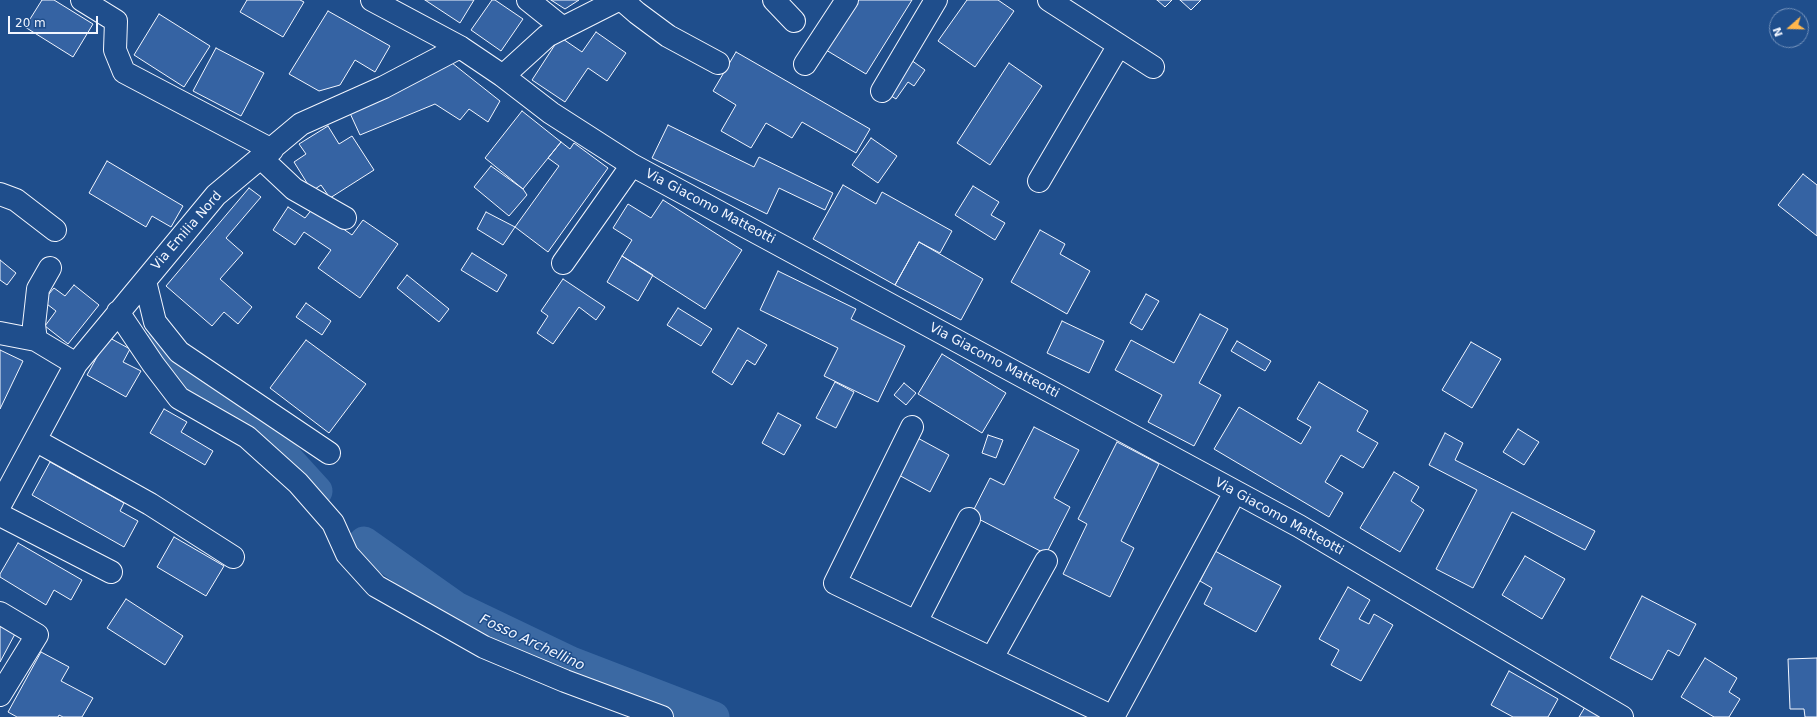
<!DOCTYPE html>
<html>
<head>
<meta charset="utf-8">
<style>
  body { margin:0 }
  #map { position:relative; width:1817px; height:717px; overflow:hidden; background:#1f4e8c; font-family:"DejaVu Sans",sans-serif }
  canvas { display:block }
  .north { position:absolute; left:1769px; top:8px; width:40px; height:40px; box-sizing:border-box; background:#1f4e8c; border:1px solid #7391ba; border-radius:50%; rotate:250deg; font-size:11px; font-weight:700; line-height:16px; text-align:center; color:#f2f6ff }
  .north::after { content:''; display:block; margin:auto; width:14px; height:18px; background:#ffb74d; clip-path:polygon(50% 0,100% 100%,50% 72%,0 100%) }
  .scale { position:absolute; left:8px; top:16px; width:90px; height:18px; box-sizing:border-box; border:2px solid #f2f6ff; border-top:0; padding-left:5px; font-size:12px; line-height:14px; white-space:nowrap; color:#f2f6ff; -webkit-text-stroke:3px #1f4e8c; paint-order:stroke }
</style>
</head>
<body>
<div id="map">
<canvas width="1817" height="717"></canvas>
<div class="north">N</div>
<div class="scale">20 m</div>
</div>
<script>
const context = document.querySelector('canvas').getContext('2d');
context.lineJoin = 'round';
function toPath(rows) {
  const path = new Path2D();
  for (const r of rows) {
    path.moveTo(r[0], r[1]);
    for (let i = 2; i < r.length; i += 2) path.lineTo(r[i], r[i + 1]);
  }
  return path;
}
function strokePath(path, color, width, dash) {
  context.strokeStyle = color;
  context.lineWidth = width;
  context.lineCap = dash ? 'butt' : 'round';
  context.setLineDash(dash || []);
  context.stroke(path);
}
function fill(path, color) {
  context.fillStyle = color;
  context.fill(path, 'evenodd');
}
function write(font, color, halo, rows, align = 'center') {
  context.font = font + ' "DejaVu Sans",sans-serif';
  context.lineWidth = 3;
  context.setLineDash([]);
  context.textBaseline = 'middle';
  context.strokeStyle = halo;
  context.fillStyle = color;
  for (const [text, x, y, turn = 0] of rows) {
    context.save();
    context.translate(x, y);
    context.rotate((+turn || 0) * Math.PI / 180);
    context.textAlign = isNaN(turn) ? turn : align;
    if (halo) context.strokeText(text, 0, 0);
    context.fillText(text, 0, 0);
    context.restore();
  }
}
const canal = toPath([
  [157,347,196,393,266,435,317,491],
  [364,542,456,607,571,662,714,717]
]);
const building = toPath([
  [42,0,54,0,93,24,73,57,25,27,42,0],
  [247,0,300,0,304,2,283,37,240,12,247,0],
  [425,0,474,0,460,23,425,0],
  [492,0,495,0,523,19,501,51,471,30,492,0],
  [551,0,579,0,565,9,551,0],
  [857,0,912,0,866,74,826,50,857,0],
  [967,0,998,0,1014,11,975,67,938,41,967,0],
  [1157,0,1172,0,1165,7,1157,0],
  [1180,0,1201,0,1191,10,1180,0],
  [328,11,390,46,375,72,355,60,340,85,319,91,289,74,328,11],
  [159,14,210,46,184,87,134,55,159,14],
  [596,32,626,53,607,81,588,68,565,102,532,80,560,37,582,52,596,32],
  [216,48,264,73,241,116,193,91,216,48],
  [736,52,870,129,856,153,802,122,792,138,766,123,751,148,721,131,736,105,713,91,736,52],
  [911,60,925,70,914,86,908,82,896,99,888,94,911,60],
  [452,63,500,101,488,122,469,109,460,120,435,104,360,135,349,111,452,63],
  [1009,63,1042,86,990,165,957,143,1009,63],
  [522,111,561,142,523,189,485,158,522,111],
  [668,125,754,167,759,157,833,193,825,210,779,188,767,214,652,158,668,125],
  [328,126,339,144,352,136,374,170,330,198,321,185,312,191,294,162,306,154,299,144,328,126],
  [871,138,897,156,878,183,852,165,871,138],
  [561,142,570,149,574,143,608,168,548,252,515,227,559,166,548,158,561,142],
  [107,161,183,206,171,227,152,216,146,227,89,193,107,161],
  [491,166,523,189,527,195,509,216,474,187,491,166],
  [1803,174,1817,185,1817,236,1778,205,1803,174],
  [843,185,876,204,882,192,952,231,940,253,919,242,895,285,813,239,843,185],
  [973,186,999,202,991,215,1005,223,995,240,955,215,973,186],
  [249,188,261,197,226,238,243,253,220,279,252,307,238,324,224,312,212,326,166,286,249,188],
  [663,200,742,250,705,309,622,256,632,240,613,228,628,204,651,218,663,200],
  [288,207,305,218,313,208,352,235,363,220,398,244,360,298,318,268,331,250,304,232,295,245,273,230,288,207],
  [486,212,515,227,503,245,477,229,486,212],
  [1040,230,1065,244,1060,254,1090,271,1067,314,1011,282,1040,230],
  [919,242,983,279,961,320,895,285,919,242],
  [472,253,507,275,497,292,461,270,472,253],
  [622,256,653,275,638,301,607,282,622,256],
  [0,260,16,273,7,285,0,280,0,260],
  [778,271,856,309,851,319,905,346,878,402,824,376,838,348,760,310,778,271],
  [407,275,449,309,439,322,397,288,407,275],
  [563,279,605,307,596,320,579,307,553,344,537,333,548,316,541,311,563,279],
  [74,285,99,305,68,344,45,326,56,311,43,301,54,288,65,296,74,285],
  [1146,294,1159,301,1142,330,1130,323,1146,294],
  [306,303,331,321,322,335,296,317,306,303],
  [678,308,712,329,701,346,667,325,678,308],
  [1200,314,1228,329,1199,383,1221,395,1194,446,1148,422,1162,395,1115,370,1131,340,1174,363,1200,314],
  [1062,321,1104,341,1089,373,1047,353,1062,321],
  [738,328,767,345,755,365,747,360,732,385,712,372,738,328],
  [108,337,130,349,123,362,141,371,126,397,87,375,108,337],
  [306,340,366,384,329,433,270,388,306,340],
  [1237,341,1271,361,1265,371,1231,351,1237,341],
  [1471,342,1501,359,1472,408,1442,390,1471,342],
  [0,350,23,361,0,409,0,350],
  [942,354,1006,393,982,433,918,394,942,354],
  [835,382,854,392,836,428,816,418,835,382],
  [1319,382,1368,411,1357,431,1378,443,1363,468,1341,455,1325,482,1343,493,1329,517,1214,449,1239,407,1301,444,1311,427,1297,419,1319,382],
  [904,383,916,393,906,405,894,395,904,383],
  [164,409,187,422,181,432,213,451,205,465,150,433,164,409],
  [778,413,801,425,784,455,762,443,778,413],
  [1034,427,1079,450,1054,498,1070,507,1046,554,971,515,990,478,1004,485,1034,427],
  [1518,429,1539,442,1524,465,1503,452,1518,429],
  [1445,433,1463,443,1455,460,1595,531,1585,550,1512,512,1473,588,1436,569,1477,490,1429,465,1445,433],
  [988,435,1003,440,996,458,982,453,988,435],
  [914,436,949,455,930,492,895,473,914,436],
  [1117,442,1159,464,1121,541,1134,548,1110,597,1063,574,1087,524,1078,519,1117,442],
  [50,462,124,503,120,511,138,521,124,547,32,495,50,462],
  [1394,472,1419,487,1411,501,1424,510,1400,552,1360,528,1394,472],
  [174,537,224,566,206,596,157,567,174,537],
  [18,543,82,580,71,600,54,590,46,605,0,577,0,574,18,543],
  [1215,551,1281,586,1256,632,1204,604,1212,588,1200,581,1215,551],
  [1525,556,1565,579,1542,619,1502,595,1525,556],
  [1348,587,1370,600,1359,619,1369,624,1374,614,1393,625,1361,681,1331,665,1339,650,1319,639,1348,587],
  [1642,596,1696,624,1679,656,1668,650,1652,680,1610,658,1642,596],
  [126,599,183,636,165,665,107,628,126,599],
  [0,625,15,634,0,662,0,625],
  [41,652,69,667,61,681,93,698,82,717,63,717,59,715,58,717,17,717,8,712,41,652],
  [1705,658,1737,678,1729,692,1740,699,1729,717,1714,717,1681,697,1705,658],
  [1817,658,1817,717,1805,717,1804,709,1790,709,1788,659,1817,658],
  [1509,671,1558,699,1548,717,1513,717,1491,705,1509,671],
  [1585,707,1602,717,1579,717,1585,707]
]);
const minor = toPath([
  [82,0,116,21,115,50,124,72,272,150],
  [372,0,460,47,503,76,551,113,632,165,1299,526,1622,717],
  [528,0,563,28],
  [622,0,637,13,668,36,718,63],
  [774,0,794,21],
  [1049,0,1153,67],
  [805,64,847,0],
  [503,76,547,36,618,0],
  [882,91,936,0],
  [261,158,294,189,345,218],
  [1039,181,1119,45],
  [0,194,16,200,55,230],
  [563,263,632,165],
  [145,281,155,322,179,352,329,453],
  [118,312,153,364,179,398,247,437,298,483,333,523,347,554,376,586,484,647,565,681,662,717],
  [0,333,36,340,76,364],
  [36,340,34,325,38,289,50,268],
  [912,427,835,583,1113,717,1235,492],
  [35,440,150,504,233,557],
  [0,505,76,364,216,195,301,124,384,87,460,47],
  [0,515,111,572],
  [0,613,37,635,0,695],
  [916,622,969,519],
  [992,658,1046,561]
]);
const streetNames = [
  ["Via Giacomo Matteotti",710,207,28],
  ["Via Emilia Nord",187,231,-49],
  ["Via Giacomo Matteotti",994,361,28],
  ["Via Giacomo Matteotti",1279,517,29]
];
const waterNames = [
  ["Fosso Archellino",532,643,25]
];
strokePath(canal, '#3b69a3', 31);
fill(building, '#3563a3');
strokePath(building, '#f2f6ff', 1);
strokePath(minor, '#f2f6ff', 24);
strokePath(minor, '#1f4e8c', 22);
write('13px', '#f2f6ff', '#1f4e8c', streetNames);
write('italic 14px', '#f2f6ff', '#1f4e8c', waterNames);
</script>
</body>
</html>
